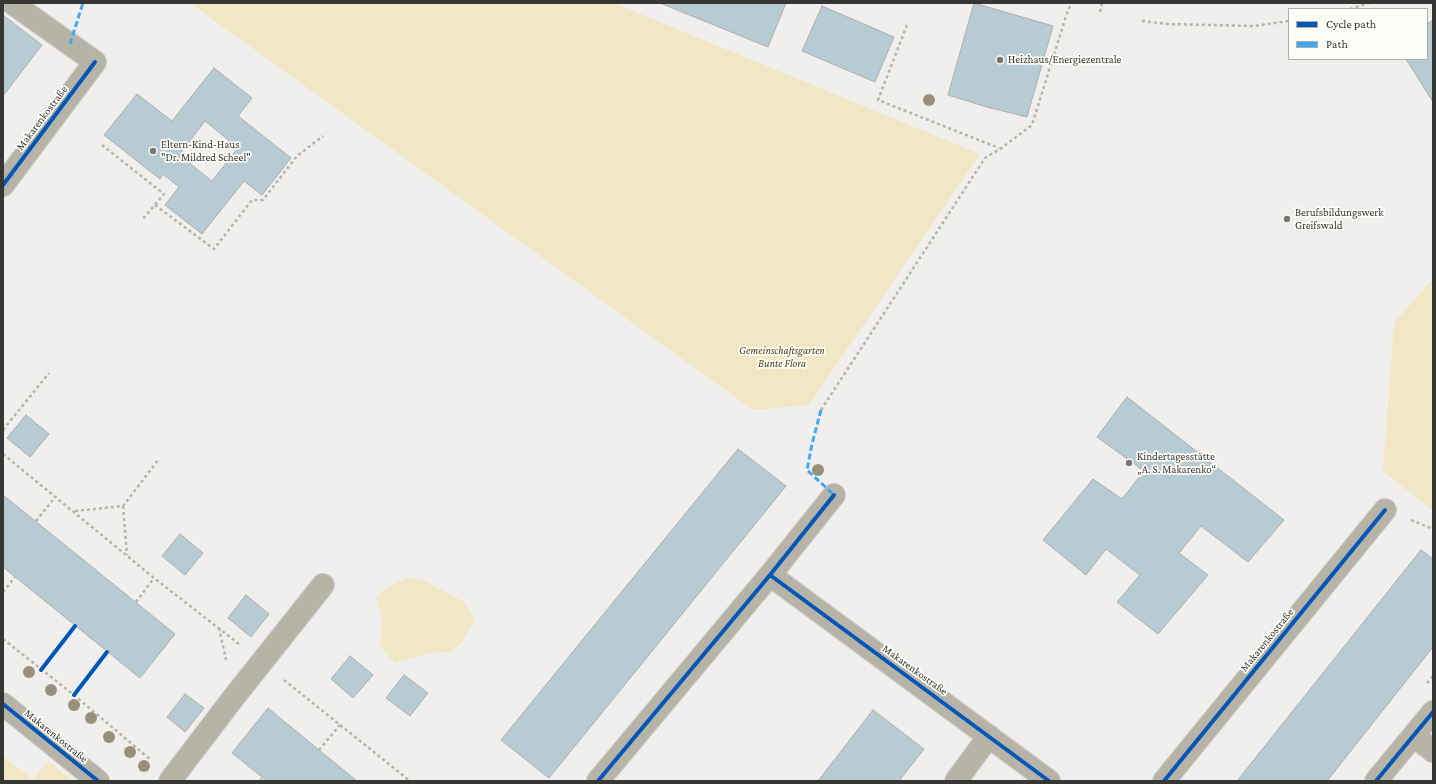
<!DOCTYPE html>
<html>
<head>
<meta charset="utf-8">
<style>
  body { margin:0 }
  #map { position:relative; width:1436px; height:784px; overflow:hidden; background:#f1efed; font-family:"Crimson Pro",serif }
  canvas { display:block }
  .frame { position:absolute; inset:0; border:4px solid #363634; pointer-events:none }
  .legend { position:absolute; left:1288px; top:8px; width:140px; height:52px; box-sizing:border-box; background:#fffef9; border:1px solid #afaeaa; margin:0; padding:5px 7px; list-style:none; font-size:12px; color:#363634 }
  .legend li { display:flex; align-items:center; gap:8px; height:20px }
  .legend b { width:20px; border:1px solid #afaeaa }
</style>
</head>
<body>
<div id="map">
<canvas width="1436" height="784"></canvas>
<div class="frame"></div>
<ul class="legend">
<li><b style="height:5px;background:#0057b8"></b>Cycle path</li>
<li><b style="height:5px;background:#3fa9f5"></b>Path</li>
</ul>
</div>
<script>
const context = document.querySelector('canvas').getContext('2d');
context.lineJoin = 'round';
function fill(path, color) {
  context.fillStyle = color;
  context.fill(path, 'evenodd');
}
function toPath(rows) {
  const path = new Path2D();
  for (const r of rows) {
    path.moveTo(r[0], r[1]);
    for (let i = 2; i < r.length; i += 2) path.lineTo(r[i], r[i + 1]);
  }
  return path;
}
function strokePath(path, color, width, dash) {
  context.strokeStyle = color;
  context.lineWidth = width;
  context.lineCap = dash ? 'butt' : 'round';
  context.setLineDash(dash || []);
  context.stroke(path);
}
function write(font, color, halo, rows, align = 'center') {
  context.font = font + ' "Crimson Pro",serif';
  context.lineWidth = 3.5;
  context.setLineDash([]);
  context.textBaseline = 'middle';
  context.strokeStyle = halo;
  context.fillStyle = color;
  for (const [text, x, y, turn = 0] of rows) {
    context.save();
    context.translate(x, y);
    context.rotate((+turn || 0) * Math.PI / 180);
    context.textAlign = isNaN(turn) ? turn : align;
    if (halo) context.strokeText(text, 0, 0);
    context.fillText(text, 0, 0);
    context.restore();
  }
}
const green = toPath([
  [190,3,614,3,980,154,809,405,753,410],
  [1433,279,1433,511,1383,471,1394,323],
  [406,578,423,580,464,602,475,619,462,642,451,652,429,653,395,663,380,646,382,624,381,614,376,599,383,590],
  [3,756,33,780,48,761,73,781,3,781]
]);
const building = toPath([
  [660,3,786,3,768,47,660,3],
  [974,3,1053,26,1027,117,987,107,948,95,974,3],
  [822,6,894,37,875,82,802,51,822,6],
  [3,15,42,45,3,96,3,15],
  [1433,20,1433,102,1406,59,1427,59,1427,24,1433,20],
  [214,68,252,98,238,116,291,158,262,195,244,181,202,234,165,205,179,187,163,174,160,179,104,135,137,94,172,121,214,68],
  [205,121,238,148,212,181,179,155,205,121],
  [1127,397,1284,520,1248,562,1201,526,1179,553,1208,575,1158,634,1117,602,1140,575,1106,549,1086,575,1043,540,1093,479,1122,499,1144,471,1097,437,1127,397],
  [26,415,49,434,30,457,7,438,26,415],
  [738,449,786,486,549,778,501,740,738,449],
  [3,495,175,634,140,678,3,567,3,495],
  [180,534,203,553,185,575,162,556,180,534],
  [1421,550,1433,559,1433,647,1327,781,1237,781,1421,550],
  [246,595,269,614,251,637,228,618,246,595],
  [350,656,373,675,353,698,331,679,350,656],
  [404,675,428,693,410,716,386,698,404,675],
  [185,694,204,708,185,732,167,717,185,694],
  [268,708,319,750,357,781,267,781,232,753,268,708],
  [873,710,924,749,899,781,818,781,873,710]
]);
const path = toPath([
  [1350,9,1369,3],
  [1100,12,1102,3],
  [1142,21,1168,24,1254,26,1289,21],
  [907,25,878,100,999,148],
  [102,145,164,194,142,220],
  [155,205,214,249,252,200,263,200,297,156,323,136],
  [821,410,985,158,1000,149,1032,125,1067,13,1071,4],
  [3,430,49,373],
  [3,454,154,578,239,644],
  [123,506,127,555],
  [75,511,123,506,159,459],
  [1411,520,1433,529],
  [36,521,56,496],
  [3,592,15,577],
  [136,602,154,578],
  [219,628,226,660],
  [3,639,74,695,151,760],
  [41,670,75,626],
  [284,680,410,781],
  [1427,683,1433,676],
  [74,695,107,652],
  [319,750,340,725],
  [260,781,263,777]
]);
const minor = toPath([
  [3,185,95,62,12,3],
  [770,575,1049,781],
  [3,704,98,781],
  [1414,736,1433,751],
  [170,781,234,697,323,585],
  [598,781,770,575,834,495],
  [956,781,989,736],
  [1164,781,1385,510],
  [1376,781,1433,712]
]);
const quiet = toPath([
  [70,44,83,3],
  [821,410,812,444,807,470,834,495]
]);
const cycleway = toPath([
  [3,185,95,62],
  [770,575,1049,781],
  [41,670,75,626],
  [74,695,107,652],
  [3,704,98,781],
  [598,781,770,575,834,495],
  [1164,781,1385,510],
  [1376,781,1433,712]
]);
const trees = [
  [929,100],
  [818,470],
  [29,672],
  [51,690],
  [74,705],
  [91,718],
  [109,737],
  [130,752],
  [144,766]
];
const markers = [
  [1000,60,4,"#777775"],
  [153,151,4,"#777775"],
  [1287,219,4,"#777775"],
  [1129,463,4,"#777775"]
];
const poiNames = [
  ["Heizhaus/Energiezentrale",1008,60],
  ["Eltern-Kind-Haus",161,145],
  ["\"Dr. Mildred Scheel\"",161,158],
  ["Berufsbildungswerk",1295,213],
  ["Greifswald",1295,226],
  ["Kindertagesstätte",1137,457],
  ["„A. S. Makarenko“",1137,470]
];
const streetNames = [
  ["Makarenkostraße",42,118,-53],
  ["Makarenkostraße",1267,640,-51],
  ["Makarenkostraße",915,670,36],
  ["Makarenkostraße",56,736,39]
];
const parkNames = [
  ["Gemeinschaftsgarten",782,351],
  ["Bunte Flora",782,364]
];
fill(green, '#f2e7c4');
fill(building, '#b6cbd3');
strokePath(building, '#adacac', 1);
strokePath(minor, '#cbcac9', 24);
strokePath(path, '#b5b2a7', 2.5, [3, 3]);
strokePath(minor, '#b7b3a6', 22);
strokePath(quiet, '#3fa9f5', 3, [6, 3]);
strokePath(cycleway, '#0057b8', 4);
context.fillStyle = '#98907a';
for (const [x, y] of trees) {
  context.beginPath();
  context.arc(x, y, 6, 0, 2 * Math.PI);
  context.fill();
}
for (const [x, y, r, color] of markers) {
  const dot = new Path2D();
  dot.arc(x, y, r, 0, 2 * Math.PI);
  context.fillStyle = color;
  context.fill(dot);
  strokePath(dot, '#fffef9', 1.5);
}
write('11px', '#363634', '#fffef9', poiNames, 'left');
write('11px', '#363634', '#fffef9', streetNames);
write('italic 11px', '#4f431c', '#fffef9', parkNames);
</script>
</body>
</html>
